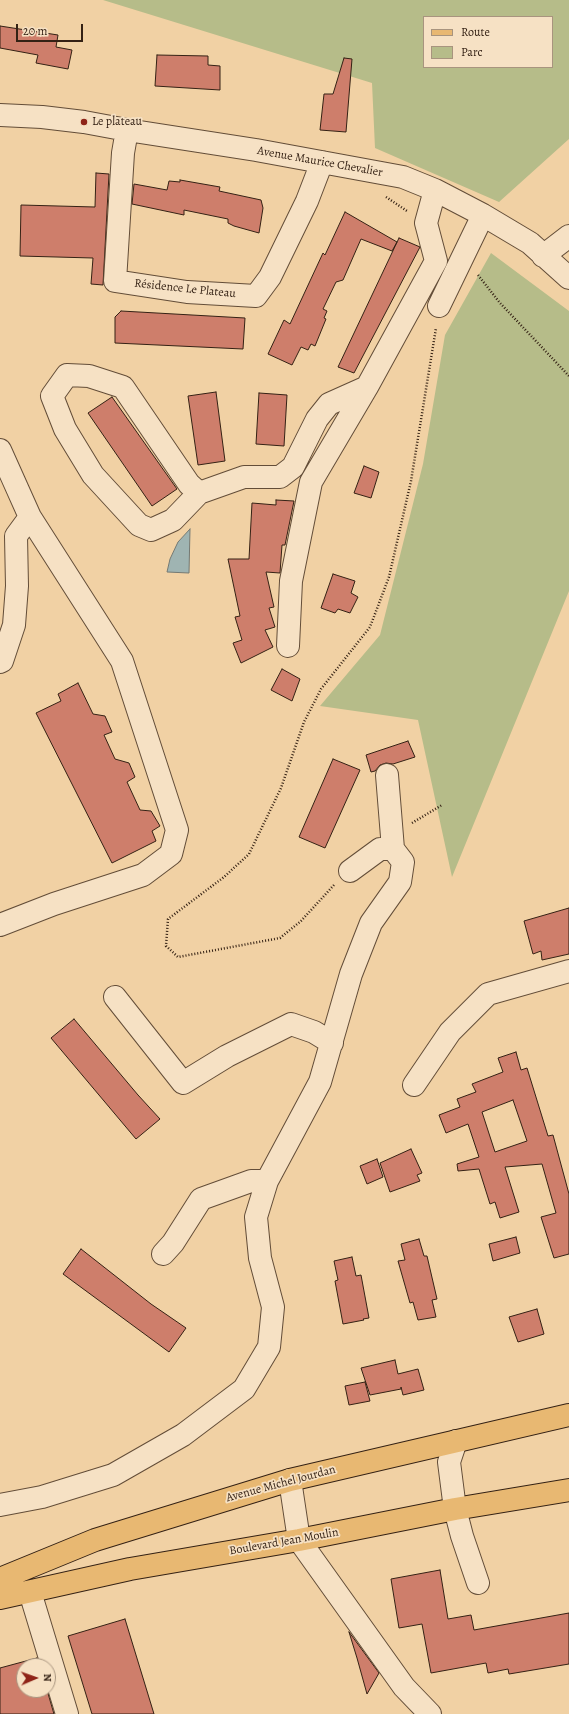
<!DOCTYPE html>
<html>
<head>
<meta charset="utf-8">
<style>
  body { margin:0 }
  #map { position:relative; width:569px; height:1714px; overflow:hidden; background:#f1d1a4; font-family:Alegreya,serif }
  canvas { display:block }
  .legend { position:absolute; left:423px; top:16px; width:130px; height:52px; box-sizing:border-box; background:#f6e1c4; border:1px solid #a8947e; margin:0; padding:5px 7px; list-style:none; font-size:12px; color:#342114 }
  .legend li { display:flex; align-items:center; gap:8px; height:20px }
  .legend b { width:20px; border:1px solid #a8947e }
  .north { position:absolute; left:16px; top:1658px; width:40px; height:40px; box-sizing:border-box; background:#f6e1c4; border:1px solid #a8947e; border-radius:50%; rotate:88deg; font-size:11px; font-weight:700; line-height:16px; text-align:center; color:#342114 }
  .north::after { content:''; display:block; margin:auto; width:14px; height:18px; background:#8f2418; clip-path:polygon(50% 0,100% 100%,50% 72%,0 100%) }
  .scale { position:absolute; left:16px; top:24px; width:67px; height:18px; box-sizing:border-box; border:2px solid #342114; border-top:0; padding-left:5px; font-size:12px; line-height:14px; white-space:nowrap; color:#342114; -webkit-text-stroke:3px #f6e1c4; paint-order:stroke }
</style>
</head>
<body>
<div id="map">
<canvas width="569" height="1714"></canvas>
<ul class="legend">
<li><b style="height:5px;background:#e8b872"></b>Route</li>
<li><b style="height:11px;background:#b6bc89"></b>Parc</li>
</ul>
<div class="north">N</div>
<div class="scale">20 m</div>
</div>
<script>
const context = document.querySelector('canvas').getContext('2d');
context.lineJoin = 'round';
function fill(path, color) {
  context.fillStyle = color;
  context.fill(path, 'evenodd');
}
function toPath(rows) {
  const path = new Path2D();
  for (const r of rows) {
    path.moveTo(r[0], r[1]);
    for (let i = 2; i < r.length; i += 2) path.lineTo(r[i], r[i + 1]);
  }
  return path;
}
function strokePath(path, color, width, dash) {
  context.strokeStyle = color;
  context.lineWidth = width;
  context.lineCap = dash ? 'butt' : 'round';
  context.setLineDash(dash || []);
  context.stroke(path);
}
function write(font, color, halo, rows, align = 'center') {
  context.font = font + ' Alegreya,serif';
  context.lineWidth = 3.5;
  context.setLineDash([]);
  context.textBaseline = 'middle';
  context.strokeStyle = halo;
  context.fillStyle = color;
  for (const [text, x, y, turn = 0] of rows) {
    context.save();
    context.translate(x, y);
    context.rotate((+turn || 0) * Math.PI / 180);
    context.textAlign = isNaN(turn) ? turn : align;
    if (halo) context.strokeText(text, 0, 0);
    context.fillText(text, 0, 0);
    context.restore();
  }
}
const green = toPath([
  [103,0,569,0,569,139,499,202,375,148,372,83],
  [424,17,552,17,552,67,424,67],
  [491,253,569,311,569,591,452,877,418,720,320,706,380,635,423,464,445,335]
]);
const water = toPath([
  [190,529,189,573,167,572,170,559,178,542,190,529]
]);
const building = toPath([
  [0,26,58,35,56,47,72,50,68,69,36,63,38,55,0,48,0,26],
  [157,55,208,56,208,65,220,66,220,90,155,86,157,55],
  [344,58,352,59,346,132,320,130,324,94,333,94,344,58],
  [96,173,109,174,103,285,91,284,93,258,20,256,21,205,95,207,96,173],
  [180,180,220,187,219,191,261,200,263,208,259,233,234,226,228,223,228,219,184,210,184,215,132,204,134,184,167,190,169,181,180,182,180,180],
  [345,212,397,242,392,251,361,239,343,280,336,282,323,309,327,311,324,318,326,319,315,346,311,344,308,350,301,347,292,365,268,354,284,320,290,324,323,253,325,255,345,212],
  [399,238,420,247,354,373,338,367,399,238],
  [121,311,245,318,243,349,115,343,115,317,121,311],
  [216,392,225,461,198,465,188,396,216,392],
  [259,393,287,395,284,446,256,444,259,393],
  [112,397,177,489,152,506,88,413,112,397],
  [364,466,379,472,371,498,354,493,364,466],
  [276,500,294,501,285,545,282,545,280,573,266,572,274,607,269,608,275,627,265,630,273,647,241,663,233,643,242,640,235,617,240,616,228,559,249,559,252,503,276,505,276,500],
  [333,574,355,581,351,593,358,597,350,613,338,609,335,613,321,608,333,574],
  [282,669,300,679,292,701,271,690,282,669],
  [78,683,93,714,105,716,112,732,104,735,115,759,129,763,135,777,127,782,140,810,151,811,160,826,152,831,156,841,112,863,36,713,61,701,58,694,78,683],
  [408,741,415,757,393,764,386,763,380,765,375,771,371,772,366,755,408,741],
  [333,759,360,770,325,848,299,837,333,759],
  [569,908,569,954,542,960,541,951,533,954,524,921,569,908],
  [74,1019,138,1095,160,1119,136,1139,51,1038,74,1019],
  [516,1052,521,1070,527,1068,548,1136,553,1135,569,1194,569,1254,554,1258,541,1217,556,1213,542,1164,505,1167,519,1212,500,1218,495,1202,490,1204,479,1169,458,1171,457,1164,479,1157,468,1124,446,1133,439,1115,460,1107,457,1099,476,1092,472,1084,503,1072,498,1058,516,1052],
  [513,1100,527,1141,495,1152,482,1112,513,1100],
  [411,1149,422,1173,417,1175,420,1181,390,1192,380,1163,411,1149],
  [377,1159,383,1177,367,1184,360,1166,377,1159],
  [516,1237,520,1253,493,1261,489,1244,516,1237],
  [419,1239,424,1256,427,1256,437,1299,432,1300,436,1317,418,1320,413,1302,410,1303,398,1261,405,1260,401,1244,419,1239],
  [81,1249,151,1304,186,1328,169,1352,63,1274,81,1249],
  [352,1257,356,1276,361,1275,369,1318,363,1319,364,1320,343,1324,335,1281,338,1280,334,1261,352,1257],
  [537,1309,544,1334,518,1342,509,1317,537,1309],
  [395,1360,398,1374,418,1369,424,1390,403,1395,401,1387,401,1389,370,1395,361,1368,395,1360],
  [365,1382,370,1401,349,1405,345,1386,365,1382],
  [440,1570,448,1619,471,1615,474,1630,569,1613,569,1664,509,1674,508,1669,488,1673,486,1663,431,1673,422,1624,399,1628,391,1579,440,1570],
  [125,1619,154,1714,92,1714,68,1636,125,1619],
  [349,1632,379,1673,367,1694,357,1658,349,1632],
  [37,1658,39,1666,24,1666,24,1690,47,1690,54,1714,0,1714,0,1668,37,1658]
]);
const path = toPath([
  [386,197,407,211],
  [478,275,500,303,569,376],
  [412,823,442,805],
  [334,885,301,921,280,938,178,957,166,946,168,919,224,877,249,854,281,788,304,722,321,689,370,627,389,577,411,481,436,328]
]);
const minor = toPath([
  [0,115,42,117,84,122,127,130,256,150,403,177,435,190,483,215,530,243,569,278],
  [127,130,123,153,115,281,187,292,256,296,270,277,307,201,322,162],
  [543,256,569,236],
  [439,306,483,215],
  [0,450,30,517,122,661,177,830,171,854,143,875,54,904,0,925],
  [199,493,189,484,123,387,89,376,67,375,52,396,65,429,93,475,139,525,151,530,173,520,199,493,244,477,280,477,293,467,317,419,329,404,367,387],
  [288,646,291,581,311,482,367,387,436,261,426,223,435,190],
  [0,662,2,661,14,625,17,586,16,536,30,517],
  [387,775,393,849],
  [115,997,183,1083,227,1056,291,1024,314,1032,332,1043],
  [414,1085,450,1032,488,994,569,971],
  [163,1254,173,1243,201,1199,251,1181,267,1181],
  [456,1441,449,1462,455,1509,462,1536,478,1583],
  [290,1480,299,1540,404,1687,430,1714],
  [0,1505,42,1497,113,1475,183,1435,244,1389,269,1347,273,1307,260,1258,256,1217,267,1181,320,1082,351,974,371,923,400,882,403,862,393,849,380,849,350,871],
  [30,1592,67,1714]
]);
const major = toPath([
  [0,1579,95,1540,290,1480,569,1415],
  [0,1598,130,1569,299,1540,455,1509,569,1490]
]);
const markers = [
  [84,122,4,"#8f2418"]
];
const poiNames = [
  ["Le plateau",92,122]
];
const streetNames = [
  ["Avenue Maurice Chevalier",320,162,10],
  ["Résidence Le Plateau",185,289,6],
  ["Avenue Michel Jourdan",281,1484,-15],
  ["Boulevard Jean Moulin",284,1542,-10]
];
fill(green, '#b6bc89');
fill(water, '#9fb4b2');
strokePath(water, '#747973', 1);
fill(building, '#ce7e6b');
strokePath(building, '#342114', 1);
strokePath(minor, '#634d38', 24);
strokePath(major, '#342114', 24);
strokePath(path, '#342114', 2.5, [1, 2]);
strokePath(minor, '#f6e1c4', 22);
strokePath(major, '#e8b872', 22);
for (const [x, y, r, color] of markers) {
  const dot = new Path2D();
  dot.arc(x, y, r, 0, 2 * Math.PI);
  context.fillStyle = color;
  context.fill(dot);
  strokePath(dot, '#f6e1c4', 1.5);
}
write('12px', '#342114', '#f6e1c4', poiNames, 'left');
write('12px', '#342114', '#f6e1c4', streetNames);
</script>
</body>
</html>
